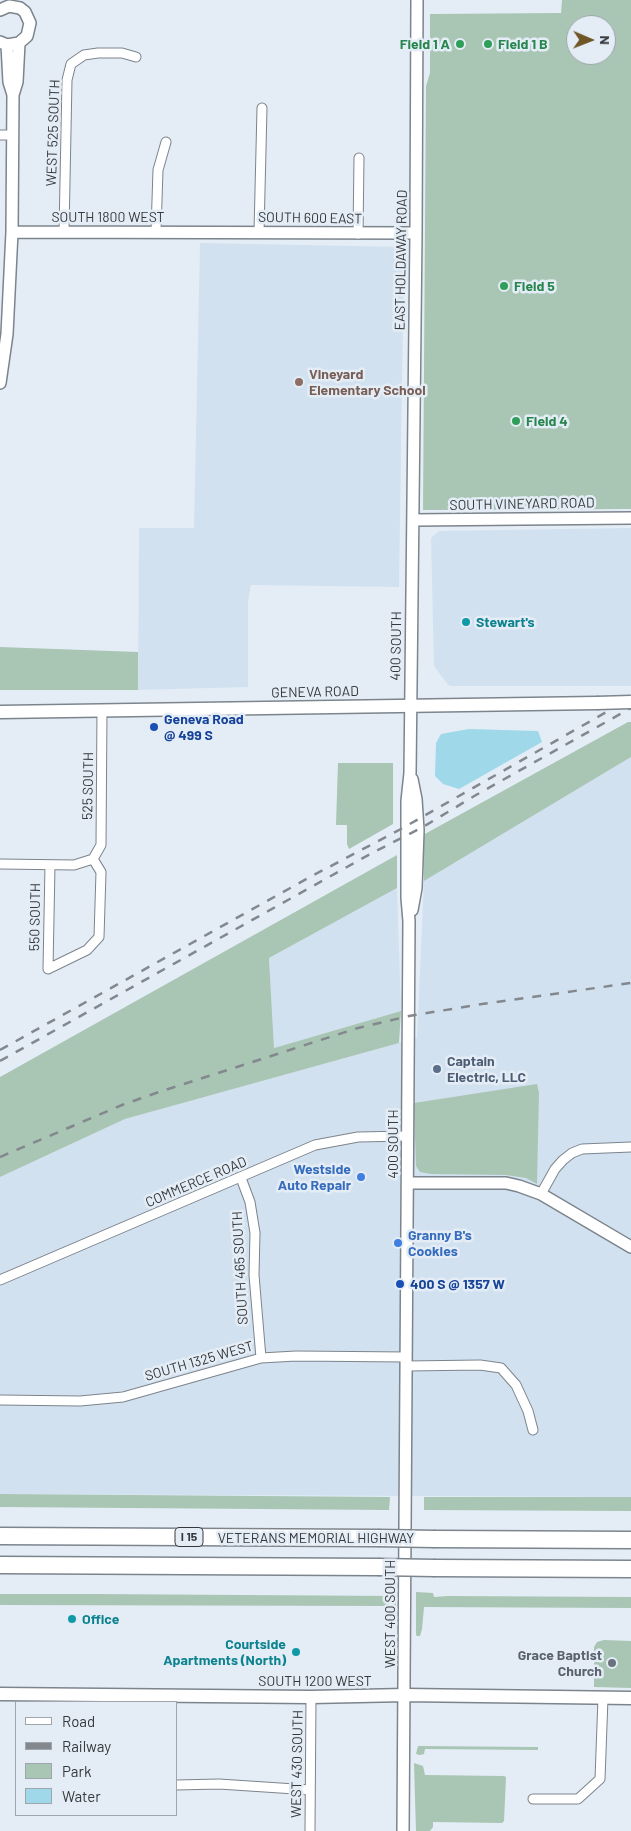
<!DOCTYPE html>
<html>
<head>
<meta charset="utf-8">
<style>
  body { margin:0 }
  #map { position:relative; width:631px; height:1831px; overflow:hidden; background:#e4edf6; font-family:Barlow,sans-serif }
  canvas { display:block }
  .legend { position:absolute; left:15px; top:1701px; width:162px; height:115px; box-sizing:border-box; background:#e4edf6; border:1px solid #9ea5ac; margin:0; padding:6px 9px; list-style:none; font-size:15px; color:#35393c }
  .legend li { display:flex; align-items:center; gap:10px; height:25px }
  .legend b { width:25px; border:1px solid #9ea5ac }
  .north { position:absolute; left:566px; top:15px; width:50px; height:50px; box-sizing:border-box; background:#e4edf6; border:1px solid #9ea5ac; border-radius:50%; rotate:91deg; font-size:14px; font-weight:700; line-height:20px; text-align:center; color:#35393c }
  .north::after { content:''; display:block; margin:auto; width:18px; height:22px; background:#6f5627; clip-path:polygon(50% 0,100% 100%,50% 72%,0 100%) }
</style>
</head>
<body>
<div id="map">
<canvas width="631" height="1831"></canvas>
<ul class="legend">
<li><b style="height:6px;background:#fff"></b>Road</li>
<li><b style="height:6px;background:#82888d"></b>Railway</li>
<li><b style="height:14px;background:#a9c5b4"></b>Park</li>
<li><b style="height:14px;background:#9ed8e9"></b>Water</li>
</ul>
<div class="north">N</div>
</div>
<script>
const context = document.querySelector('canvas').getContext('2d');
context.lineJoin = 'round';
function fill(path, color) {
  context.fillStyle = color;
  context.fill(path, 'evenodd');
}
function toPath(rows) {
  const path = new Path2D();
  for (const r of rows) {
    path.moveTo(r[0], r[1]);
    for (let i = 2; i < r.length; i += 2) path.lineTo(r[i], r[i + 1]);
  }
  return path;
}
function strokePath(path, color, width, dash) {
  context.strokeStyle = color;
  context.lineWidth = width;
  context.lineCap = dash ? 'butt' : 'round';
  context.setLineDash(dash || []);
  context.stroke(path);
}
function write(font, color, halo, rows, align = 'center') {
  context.font = font + ' Barlow,sans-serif';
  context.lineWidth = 5;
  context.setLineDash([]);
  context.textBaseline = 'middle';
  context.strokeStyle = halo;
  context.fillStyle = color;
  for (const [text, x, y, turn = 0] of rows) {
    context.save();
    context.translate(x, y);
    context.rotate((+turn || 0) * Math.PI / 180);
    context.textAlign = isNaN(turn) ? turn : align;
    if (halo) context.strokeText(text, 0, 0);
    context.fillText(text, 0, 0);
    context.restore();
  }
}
const built = toPath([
  [200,243,404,247,399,587,251,585,248,601,248,687,138,690,139,528,194,528],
  [631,528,631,686,451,686,448,685,434,666,431,538,439,531],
  [631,757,631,1497,0,1494,0,1177,125,1119,417,1038,424,881],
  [397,888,401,1011,274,1048,269,958]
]);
const green = toPath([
  [562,0,631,0,631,509,423,510,426,86,430,73,430,14,561,13],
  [576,25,606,25,606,55,576,55],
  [0,647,138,652,138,690,0,690],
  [628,722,631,722,631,757,424,881,423,835],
  [338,763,393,763,393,824,349,849,347,844,347,825,336,825],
  [397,855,397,888,269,958,274,1048,401,1011,399,1043,125,1119,0,1177,0,1077],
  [537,1084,539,1093,537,1184,526,1178,506,1175,431,1174,420,1172,416,1166,414,1103],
  [0,1494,390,1497,389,1510,0,1507],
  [424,1497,631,1497,631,1511,424,1510],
  [416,1592,433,1593,434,1597,448,1596,631,1597,631,1608,424,1607,422,1629,420,1636,417,1636,416,1635],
  [0,1594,90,1594,396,1596,396,1606,0,1605],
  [604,1640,631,1641,631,1688,594,1687,594,1647,597,1642],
  [418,1746,538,1747,538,1750,425,1749,424,1754,420,1755,416,1754],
  [414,1763,423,1766,425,1775,504,1776,506,1777,504,1821,502,1823,433,1822,433,1827,430,1831,416,1831]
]);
const water = toPath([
  [469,729,538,731,542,742,459,789,443,784,435,776,436,743,441,734]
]);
const minor = toPath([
  [0,135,12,135],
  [156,231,158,170,166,142],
  [64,232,67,80,71,64,84,55,98,53,122,53,136,57],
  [259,232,262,108],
  [358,234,359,158],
  [0,864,74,865,93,859,101,845,102,711],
  [50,865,48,969,87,950,99,937,101,872,93,859],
  [241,1178,250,1202,255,1233,254,1275,261,1358],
  [541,1194,555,1169,563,1160,572,1153,582,1149,631,1147],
  [0,1280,315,1145,358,1137,408,1136],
  [407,1366,480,1365,501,1368,516,1385,528,1411,533,1430],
  [0,1400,80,1401,123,1397,261,1358,296,1356,406,1357],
  [176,1785,219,1784,310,1790],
  [533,1799,578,1799,600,1779,603,1698],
  [310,1831,311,1697]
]);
const tertiary = toPath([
  [0,10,9,6,20,8,25,12,30,23,27,36,19,43,7,45,0,42],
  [13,95,17,82,19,43],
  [12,232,416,233],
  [0,383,7,334,12,232,13,95,9,82,7,45],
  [413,520,631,518],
  [412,779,416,799,418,830,416,888,412,910],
  [408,1183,506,1183,519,1186,541,1194,631,1247],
  [403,1831,409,921,407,898,407,801,410,773,416,233,417,0]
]);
const secondary = toPath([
  [0,712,597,703],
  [0,1694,311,1697,405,1695,631,1698]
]);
const motorway = toPath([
  [0,1536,378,1538],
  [435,1539,631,1540],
  [0,1565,378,1567],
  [435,1568,631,1569]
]);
const rail = toPath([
  [0,1050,310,877,401,829,631,698],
  [0,1061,372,853,423,827,476,795,631,708],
  [0,1157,122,1105,156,1093,358,1028,409,1016,482,1004,631,983]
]);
const secondaryBridge = toPath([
  [597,703,631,702]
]);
const motorwayBridge = toPath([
  [378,1538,435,1539],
  [378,1567,435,1568]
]);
const markers = [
  [460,44,5,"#2e9e5b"],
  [488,44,5,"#2e9e5b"],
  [504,286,5,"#2e9e5b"],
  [299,382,5,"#8d6e63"],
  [516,421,5,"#2e9e5b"],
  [466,622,5,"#0f9aa8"],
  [154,727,5,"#1a4fb4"],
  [437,1069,5,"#5c6f8a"],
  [361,1177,5,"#3f7fe0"],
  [398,1243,5,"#3f7fe0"],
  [400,1284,5,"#1a4fb4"],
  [72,1619,5,"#0f9aa8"],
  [296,1652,5,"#0f9aa8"],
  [612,1663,5,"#6b7280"]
];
const shields = [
  [189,1537,28]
];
const shieldNames = [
  ["I 15",189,1537]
];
const leisureNames = [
  ["Field 1 A",450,44,"right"],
  ["Field 1 B",498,44],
  ["Field 5",514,286],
  ["Field 4",526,421]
];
const streetNames = [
  ["WEST 525 SOUTH",53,133,-88],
  ["SOUTH 1800 WEST",108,217],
  ["SOUTH 600 EAST",310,218,1],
  ["EAST HOLDAWAY ROAD",401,260,-89],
  ["SOUTH VINEYARD ROAD",522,504,-1],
  ["400 SOUTH",396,646,-89],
  ["GENEVA ROAD",315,692,-1],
  ["525 SOUTH",88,786,-89],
  ["550 SOUTH",35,917,-89],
  ["400 SOUTH",393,1144,-90],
  ["COMMERCE ROAD",196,1182,-23],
  ["SOUTH 465 SOUTH",240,1268,-93],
  ["SOUTH 1325 WEST",199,1361,-16],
  ["VETERANS MEMORIAL HIGHWAY",316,1538],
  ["WEST 400 SOUTH",390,1614,-90],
  ["SOUTH 1200 WEST",315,1681],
  ["WEST 430 SOUTH",297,1764,-89]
];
const educationNames = [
  ["Vineyard",309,374],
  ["Elementary School",309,390]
];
const cultureNames = [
  ["Stewart's",476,622],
  ["Office",82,1619],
  ["Courtside",286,1644,"right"],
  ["Apartments (North)",286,1660,"right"]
];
const transitNames = [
  ["Geneva Road",164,719],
  ["@ 499 S",164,735],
  ["400 S @ 1357 W",410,1284]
];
const serviceNames = [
  ["Captain",447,1061],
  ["Electric, LLC",447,1077]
];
const shopNames = [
  ["Westside",351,1169],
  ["Auto Repair",351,1185],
  ["Granny B's",408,1235,"left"],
  ["Cookies",408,1251,"left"]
];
const worshipNames = [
  ["Grace Baptist",602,1655],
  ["Church",602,1671]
];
fill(built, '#d2e1ef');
fill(green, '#a9c5b4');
fill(water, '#9ed8e9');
strokePath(minor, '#7c848c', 11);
strokePath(tertiary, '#7c848c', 14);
strokePath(secondary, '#7c848c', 15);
strokePath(motorway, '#7c848c', 19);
strokePath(minor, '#fff', 9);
strokePath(tertiary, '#fff', 11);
strokePath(secondary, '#fff', 12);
strokePath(motorway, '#fff', 16);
strokePath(rail, '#82888d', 2.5, [9, 9]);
strokePath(secondaryBridge, '#7c848c', 15, []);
strokePath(motorwayBridge, '#7c848c', 19, []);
strokePath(secondaryBridge, '#fff', 12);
strokePath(motorwayBridge, '#fff', 16);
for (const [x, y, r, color] of markers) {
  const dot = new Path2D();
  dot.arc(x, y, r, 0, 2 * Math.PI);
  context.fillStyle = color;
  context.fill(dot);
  strokePath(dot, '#e4edf6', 2);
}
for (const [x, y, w] of shields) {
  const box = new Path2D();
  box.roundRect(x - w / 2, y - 9.5, w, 19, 4);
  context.fillStyle = '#e4edf6';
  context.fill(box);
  strokePath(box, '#35393c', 1);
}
write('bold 12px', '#35393c', null, shieldNames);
write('bold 14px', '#27864d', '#e4edf6', leisureNames, 'left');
write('14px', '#35393c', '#e4edf6', streetNames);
write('bold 14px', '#785e54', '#e4edf6', educationNames, 'left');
write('bold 14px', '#0d838f', '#e4edf6', cultureNames, 'left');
write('bold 14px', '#164399', '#e4edf6', transitNames, 'left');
write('bold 14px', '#4e5e75', '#e4edf6', serviceNames, 'left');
write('bold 14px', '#366cbe', '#e4edf6', shopNames, 'right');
write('bold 14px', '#5b616d', '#e4edf6', worshipNames, 'right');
</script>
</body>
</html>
